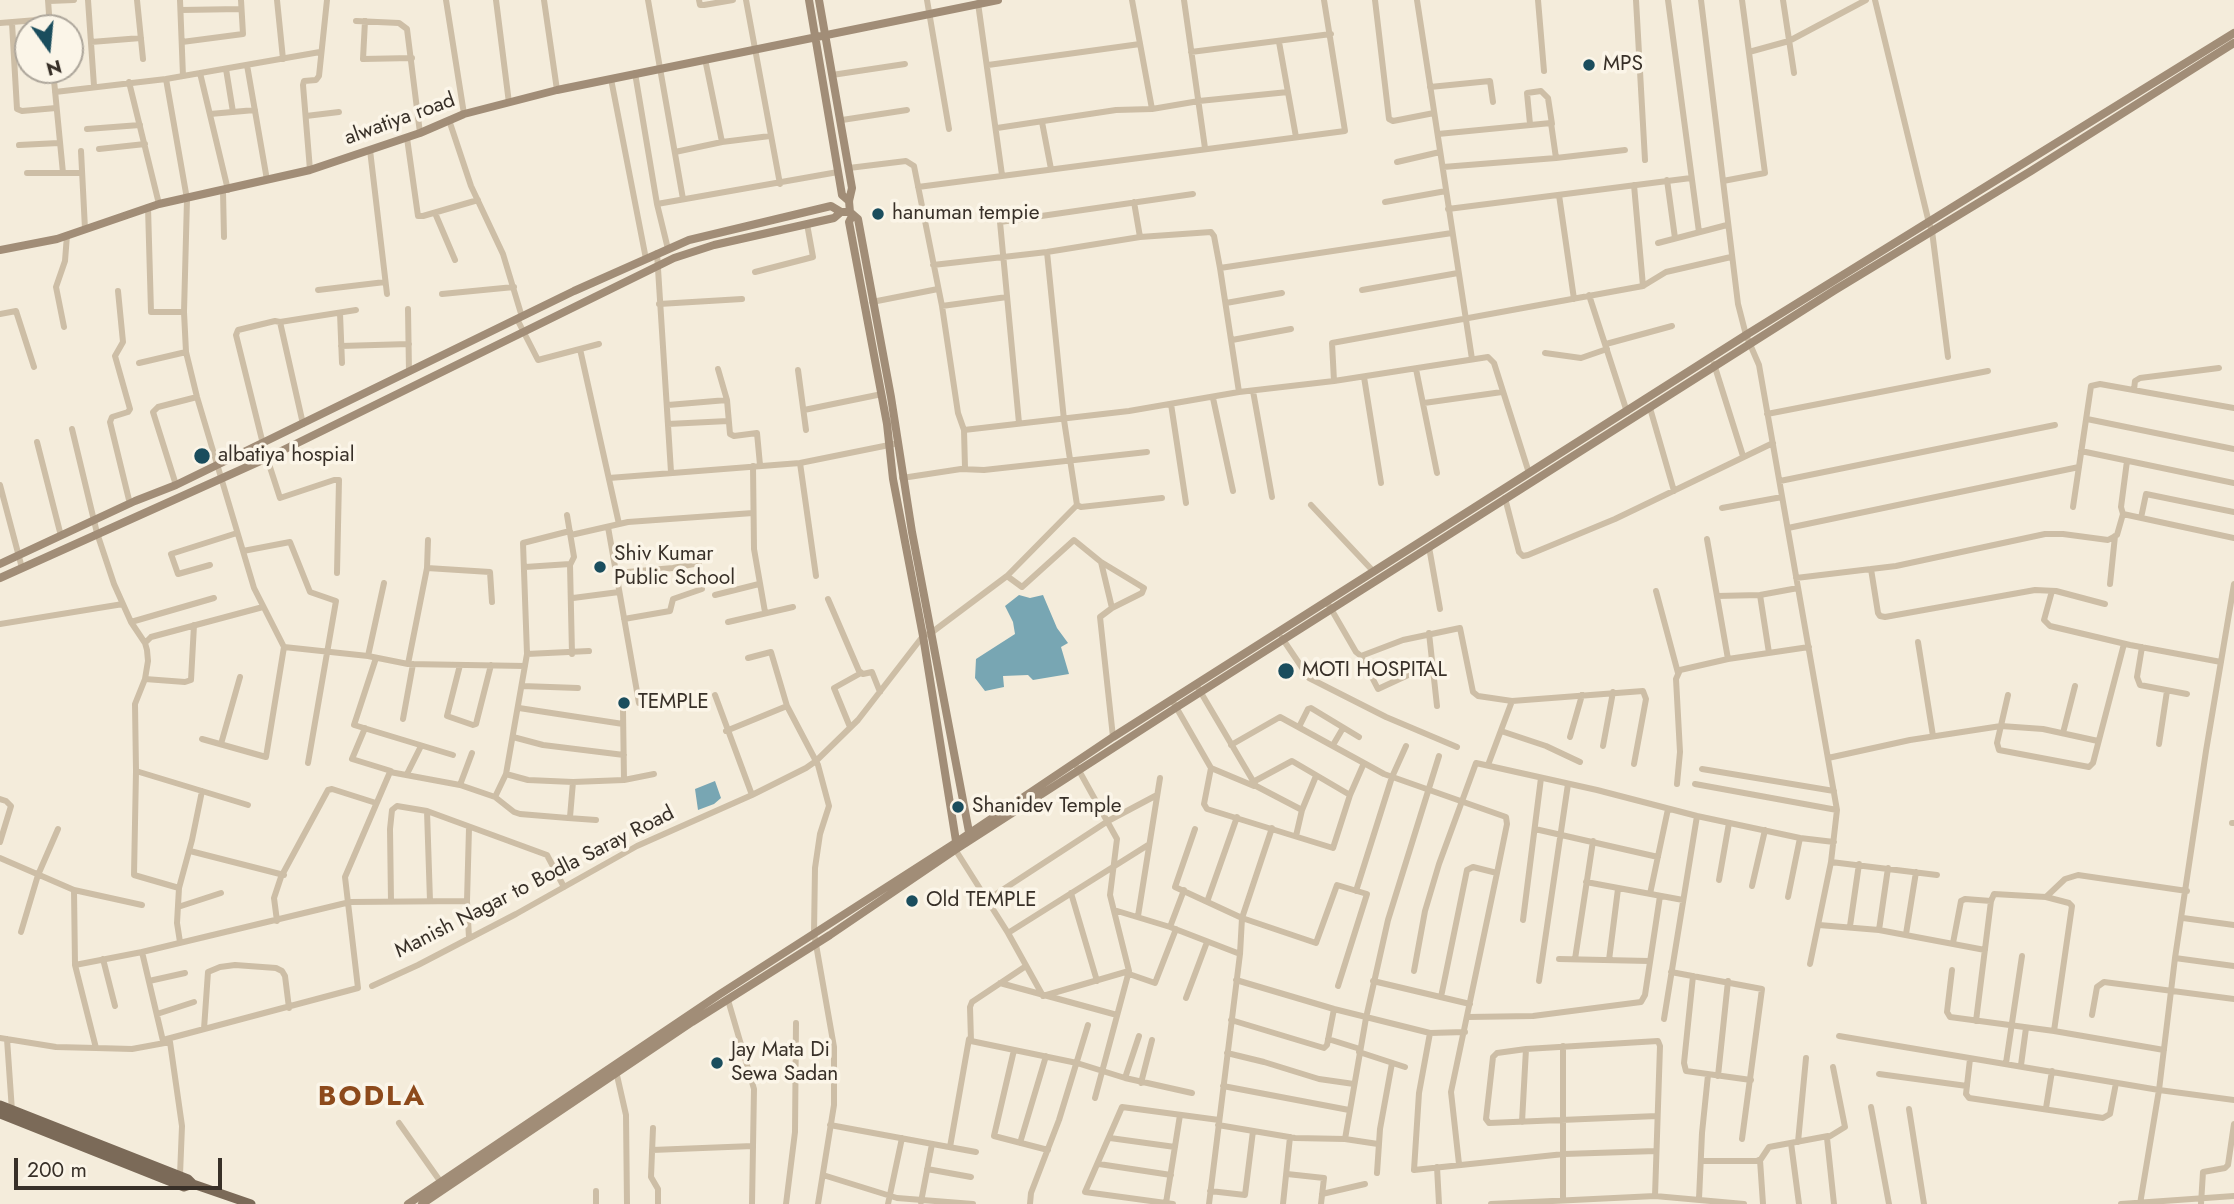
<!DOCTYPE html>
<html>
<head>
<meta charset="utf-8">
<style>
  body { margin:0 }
  #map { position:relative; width:2234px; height:1204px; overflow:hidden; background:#f4ecdb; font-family:Jost,sans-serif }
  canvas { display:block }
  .north { position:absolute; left:14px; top:14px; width:70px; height:70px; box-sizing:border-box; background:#fbf5e8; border:2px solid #ada69b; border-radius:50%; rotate:165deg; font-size:19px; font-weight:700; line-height:28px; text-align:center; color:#383028 }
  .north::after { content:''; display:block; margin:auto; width:24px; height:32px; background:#1a4d5d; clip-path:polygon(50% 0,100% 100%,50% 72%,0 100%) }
  .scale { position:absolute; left:14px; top:1158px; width:208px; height:32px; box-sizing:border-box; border:4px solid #383028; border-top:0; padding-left:9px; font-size:21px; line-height:24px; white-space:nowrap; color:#383028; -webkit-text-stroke:5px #fbf5e8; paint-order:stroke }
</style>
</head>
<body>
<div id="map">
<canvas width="2234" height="1204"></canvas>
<div class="north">N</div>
<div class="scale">200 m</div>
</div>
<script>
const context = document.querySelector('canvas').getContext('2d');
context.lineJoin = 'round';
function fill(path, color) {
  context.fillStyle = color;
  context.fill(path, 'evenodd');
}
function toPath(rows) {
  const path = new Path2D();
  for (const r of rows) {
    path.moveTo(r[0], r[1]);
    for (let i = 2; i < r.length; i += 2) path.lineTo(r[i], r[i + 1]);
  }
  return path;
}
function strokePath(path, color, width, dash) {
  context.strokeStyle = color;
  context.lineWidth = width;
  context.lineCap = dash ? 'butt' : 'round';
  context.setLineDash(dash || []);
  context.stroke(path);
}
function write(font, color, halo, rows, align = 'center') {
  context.font = font + ' Jost,sans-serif';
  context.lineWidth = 7;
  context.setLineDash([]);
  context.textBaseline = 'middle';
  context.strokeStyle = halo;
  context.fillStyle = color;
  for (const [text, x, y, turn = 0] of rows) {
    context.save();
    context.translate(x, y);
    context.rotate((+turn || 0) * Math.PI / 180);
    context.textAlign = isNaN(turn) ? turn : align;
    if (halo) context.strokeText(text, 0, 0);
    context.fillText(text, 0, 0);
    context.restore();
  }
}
const water = toPath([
  [1019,595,1030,598,1043,595,1057,628,1068,643,1061,647,1069,674,1033,680,1028,675,1003,676,1004,687,985,691,975,678,976,659,1015,634,1013,622,1005,606],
  [715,781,721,798,714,804,698,810,695,789]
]);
const street = toPath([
  [48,0,50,28],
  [88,0,94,86],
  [137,0,143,59],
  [180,0,183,76],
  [277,0,283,59],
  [446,0,464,114],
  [496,0,509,103],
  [544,0,557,90],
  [648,0,683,199],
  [699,0,700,5,704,5,733,0],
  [746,0,780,184],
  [927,0,949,129],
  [1132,0,1152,109],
  [1184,0,1205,148],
  [1375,0,1389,119,1393,121,1434,113],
  [1417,0,1472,359],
  [1538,0,1544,71],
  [1636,0,1645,160],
  [1668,0,1699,232],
  [1701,0,1738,304,1746,335,1759,365,1837,810,1831,862,1810,964],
  [1783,0,1794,73],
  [1875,0,1929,223,1932,231,1948,357],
  [49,1,74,0],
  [978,3,1002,175],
  [181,10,241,9],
  [356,21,399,23,407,29,420,133],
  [365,21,363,59,412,58],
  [0,23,49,19],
  [12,23,17,109,22,111,56,108],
  [91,42,141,38],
  [182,42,243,34,241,0],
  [1279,42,1296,137],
  [1191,52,1331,34],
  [1749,52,1789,41,1866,0],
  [705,59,722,142],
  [247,65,267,180],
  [988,65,1140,44],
  [226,69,233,112],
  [53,70,63,173],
  [200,73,228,190],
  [635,73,657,204,668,249],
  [832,75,905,64],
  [166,79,187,199,184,312,186,352,197,397,254,588,284,647,266,757,202,739],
  [611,79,646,259],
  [129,82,159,204],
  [1430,87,1490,81,1493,102],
  [55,92,166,79,320,52],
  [210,114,255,110],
  [306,116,339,112],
  [449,120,471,186,503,254,522,317],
  [842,120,907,110],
  [1042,122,1051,169],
  [1530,124,1527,93,1541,91,1548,98,1552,124],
  [997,128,1116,110,1152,109,1199,101,1288,92],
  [87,129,140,125],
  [1438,134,1551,123,1556,158],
  [407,138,418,216,423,216,478,200],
  [19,145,59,143],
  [99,149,145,144],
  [370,150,387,294],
  [81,151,85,229],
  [675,152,722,142,770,136],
  [1397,162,1440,152],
  [1443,167,1556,158,1625,150],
  [849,168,906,161,914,166,942,306,958,413,964,430],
  [310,170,303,85,304,81,316,80,319,76,327,0],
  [27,173,82,173],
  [1667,180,1675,238],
  [1723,181,1765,173,1742,0],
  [1634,185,1643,286],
  [918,187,1345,131,1324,0],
  [223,191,224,237],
  [1559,195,1574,299],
  [1134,202,1140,237],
  [1385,202,1446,191],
  [657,204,838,172],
  [148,207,151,312,184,312],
  [1448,209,1691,178],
  [435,213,455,260],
  [1658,243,1727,225],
  [1047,252,1064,420,1077,505],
  [657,253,671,472],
  [933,265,1047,252,1140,237,1211,232,1214,236,1220,268,1239,392],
  [1220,268,1452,233],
  [755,272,813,257,807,224],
  [318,290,385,282],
  [1362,290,1458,273],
  [118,291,123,342,115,356,130,409,128,412,112,417,110,422,130,504],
  [442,294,514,287],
  [1589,295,1627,412],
  [872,302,938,289],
  [1226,303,1282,293],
  [659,304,742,299],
  [942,306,1007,297],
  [408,309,409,372],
  [340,313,342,363],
  [0,314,16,311,34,367],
  [517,319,538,360,599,344],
  [280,322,356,310],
  [64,327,56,287,65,261,67,235],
  [1232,340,1291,329],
  [1606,344,1672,326],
  [341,346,409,344],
  [580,349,619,524],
  [1545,353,1581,358,1607,349],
  [139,363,186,352],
  [1714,364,1743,456],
  [718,369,727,400,730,434,734,436,757,433,760,465],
  [1416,369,1437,473],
  [798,370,806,430],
  [1364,377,1381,483],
  [1334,381,1332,343,1643,286,1666,272,1731,257],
  [2134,390,2135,381,2140,378,2219,368],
  [1253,391,1272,497],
  [1213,398,1233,491],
  [1424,403,1502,392],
  [1171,404,1186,503],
  [668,405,727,400],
  [1650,408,1674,491],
  [804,410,882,394],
  [1767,414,1988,371],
  [2087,419,2234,449],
  [1019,423,1000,222,1193,194],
  [668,424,728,421],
  [72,429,97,533,114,584,131,622,145,643,147,650,148,661,145,679,135,704,136,771,134,875,179,888],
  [37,442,61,536],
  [263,444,236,335,238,330,275,321,280,322,303,424],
  [2081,451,2234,483],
  [267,458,280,498,334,480,339,480,337,573],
  [2127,461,2121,507,2123,514,2234,538],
  [800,463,816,576],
  [753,466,754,549,765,612],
  [965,468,964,430,1129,411,1239,392,1334,381,1488,357,1494,363,1529,473],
  [609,478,800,463,894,444],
  [902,478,961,469,984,470,1147,452],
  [1780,481,2055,425],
  [0,485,22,568],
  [176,485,153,412,158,407,197,397],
  [1505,498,1519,552,1523,556,1528,555,1615,519,1773,443],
  [1077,505,1081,507,1162,498],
  [1311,505,1374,572],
  [2073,507,2091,386,2100,384,2234,408],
  [1722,508,1782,497],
  [567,515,574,557,570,565,572,654],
  [2141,518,2146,494,2234,512],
  [608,527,639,703],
  [1788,528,2079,467],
  [570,531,523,543,527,654,506,774,528,780,573,782,624,780,654,774],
  [571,535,628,522,753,513],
  [1707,539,1728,659],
  [428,540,427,568,408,664,525,666],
  [1429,547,1440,609],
  [243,551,290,542,310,592,336,601,308,763],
  [1101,562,1144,588,1142,593,1112,608],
  [210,565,178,574,171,554,237,533],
  [525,567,570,564],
  [427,568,490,572,492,602],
  [1871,569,1878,613,1880,616,1885,617,2035,590,2056,591,2105,604],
  [616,573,673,568,699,563],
  [1007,576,1077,505],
  [1796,578,1896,566,2045,534,2063,534,2108,540,2117,535,2123,514],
  [2110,584,2115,536],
  [1656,591,1678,673],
  [2052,591,2044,620,2050,626,2130,645,2221,662],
  [715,595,759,584],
  [1760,595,1769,653],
  [1717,596,1760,595,1798,588],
  [573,598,619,592],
  [828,599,859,671,863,674,872,672,880,692],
  [1327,602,1356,652,1361,656,1403,640,1460,628,1473,692,1478,696,1512,701,1643,691,1646,699,1634,764],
  [624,619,670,611,673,599,702,589],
  [131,622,214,598],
  [728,622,793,607],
  [0,624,123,604],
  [1429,633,1437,706],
  [1282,638,1309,678,1386,717,1457,747],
  [1918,642,1933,736],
  [145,643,151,637,263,607],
  [284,647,368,656,408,664],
  [2142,647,2137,677,2140,685,2187,694],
  [527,654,589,651],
  [368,656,384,583],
  [1361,656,1378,689,1432,664],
  [376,658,354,725,453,755],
  [460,665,447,716,473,725,476,724,491,665],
  [145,679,185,682,191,680,194,625],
  [522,686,578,688],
  [1197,686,1256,786,1302,810],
  [715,695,752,795,806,768,816,761,858,720,923,636,931,633,1007,576,1022,587,1074,540,1101,562,1112,608,1100,617,1113,737],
  [2008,695,1997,743,1999,750,2089,767,2093,763,2124,644],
  [1172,700,1211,768,1254,786],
  [787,706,818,765,829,806,820,834,815,868,814,933,834,1047,834,1105,818,1204],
  [519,708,623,724],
  [623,710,624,780],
  [403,719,413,664],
  [850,727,834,688,861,673],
  [1299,727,1308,709,1311,708,1359,737],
  [365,728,352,759,391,771],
  [726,731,787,706,771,652,748,658],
  [1501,731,1546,746,1580,762],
  [2063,733,2075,686],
  [513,737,543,745,624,755],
  [1570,737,1582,695],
  [221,744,240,677],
  [2159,744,2167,691],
  [1231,745,1280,717,1384,774,1506,817,1507,824,1497,873,1451,1092,1459,1164],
  [1333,745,1343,728],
  [1603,746,1613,692],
  [1828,758,1910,740,2001,726,2043,729,2098,741],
  [1488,765,1512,701],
  [1077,767,1117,839,1110,895,1129,971,1095,1098],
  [1211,768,1204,804,1207,809,1333,848,1350,795,1364,763],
  [1702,769,1834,791],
  [136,771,248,805],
  [407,774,421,746],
  [1253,782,1292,761,1350,795],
  [1677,784,1680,752,1676,679,1680,670,1728,659,1809,647],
  [1695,784,1837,810],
  [460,785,472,753],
  [495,797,506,774],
  [0,799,6,801,11,806,0,842],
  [427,811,430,901],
  [568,818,596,820],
  [2232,823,2234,823],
  [469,828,467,901,469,938],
  [1195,829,1175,887,1242,918,1316,943,1337,885,1367,894,1338,986],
  [1535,829,1658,857],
  [1296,836,1302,810,1316,776],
  [953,846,1008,933,1043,996,1129,971],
  [190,851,284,875],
  [0,858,74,890,142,905],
  [1831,862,1937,875],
  [1719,880,1729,823],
  [1586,882,1683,900],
  [1752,886,1765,830],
  [74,890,75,965,96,1048],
  [1356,891,1392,777,1406,746],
  [1071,893,1097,981],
  [1650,894,1668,809],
  [1788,897,1800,838],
  [2046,897,2069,903,2072,906,2054,1031],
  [987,900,1108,821,1157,795],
  [391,901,390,829,392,810,397,806,427,811,547,855,564,887],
  [1207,902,1237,817],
  [178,907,221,893],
  [1114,910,1170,927,1240,954],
  [1138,916,1160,778],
  [2183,918,2234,925],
  [1523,920,1541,778],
  [277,921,274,898,281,877,328,790,332,789,376,803],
  [1819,925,1879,930,1985,950],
  [1850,926,1859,864],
  [1170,927,1184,890],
  [1879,930,1888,868],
  [21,932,38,875,58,829],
  [1008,933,1148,845],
  [1906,934,1916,872],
  [180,942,177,923,179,888,192,840,202,791],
  [1953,943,1961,901,1965,899,1991,901],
  [2175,958,2234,966],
  [103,959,115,1006],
  [1559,959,1649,961],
  [1575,959,1593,841],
  [1609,960,1618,889],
  [75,965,142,952],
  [1026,966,972,1002,970,1007,971,1041,1077,1063,1125,1078,1192,1093],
  [1952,970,1947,1012,1950,1017,2054,1031,2164,1050],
  [1414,971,1425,911,1439,864,1476,763,1597,790,1697,816,1800,838,1834,842],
  [1671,972,1762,989,1742,1139],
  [1129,974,1155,983,1176,929],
  [1693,976,1684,1063,1686,1071,1751,1080],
  [1236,980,1334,1009,1430,1033,1465,1032],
  [149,981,185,973],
  [1373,981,1470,1004],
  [1539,981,1568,784],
  [1000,983,1117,1015],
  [372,986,418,965,516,914,637,846,752,795],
  [1441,997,1467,870,1473,867,1497,873],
  [1186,998,1207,942],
  [728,1000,754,1089,752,1204],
  [157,1014,194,1002],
  [2092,1015,2097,987,2104,982,2234,999],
  [1468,1017,1533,1016,1641,1002,1645,995,1660,896],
  [1664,1019,1697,816],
  [1231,1020,1324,1048,1327,1045,1334,1009],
  [1976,1021,1991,901,1994,894,2046,897,2065,879,2078,875,2187,891],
  [204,1029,208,972,220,967,235,965,276,968,282,971,285,976,289,1008],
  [1430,1033,1419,1093,1414,1170,1564,1154,1656,1151],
  [1839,1036,2159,1090,2234,1100],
  [0,1038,56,1047,96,1048,132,1049,170,1042,182,1126,180,1175],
  [7,1039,12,1111],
  [1328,1039,1360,1049],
  [163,1040,358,988,345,877,390,772,460,785,495,797,514,812,520,814,568,818,570,817,573,782],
  [163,1041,142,952,350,902,467,901],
  [1563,1046,1563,1199],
  [1014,1050,994,1136,1048,1150],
  [1359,1052,1405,1067],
  [1227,1053,1264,1062,1319,1079,1354,1084],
  [1970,1059,1966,1094,1969,1098,2103,1118,2110,1114,2116,1083],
  [2006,1063,2022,956],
  [2021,1065,2026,1028],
  [1833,1067,1845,1127,1827,1138,1834,1204],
  [616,1071,626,1115,627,1204],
  [1879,1074,1967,1086],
  [1718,1076,1728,981],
  [1125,1078,1139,1036],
  [1141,1083,1152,1040],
  [1223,1086,1349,1110],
  [1871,1107,1889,1204],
  [2046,1108,2052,1071],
  [1909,1109,1924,1204],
  [1522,1122,1526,1049],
  [399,1123,440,1181],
  [830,1125,976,1152],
  [1218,1125,1295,1138,1345,1139,1378,1144],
  [653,1128,651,1177,658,1189,658,1204],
  [1110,1138,1175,1147],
  [1345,1139,1366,1018,1388,920,1439,756],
  [1798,1142,1806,1058],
  [1020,1143,1046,1056],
  [1791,1143,1799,1204],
  [950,1147,969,1039],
  [652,1150,753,1146],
  [1760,1160,1763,1204],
  [1701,1161,1757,1161,1761,1159,1769,1147,1828,1136],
  [1099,1164,1171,1175],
  [1437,1167,1439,1204],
  [927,1169,971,1177],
  [1377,1173,1380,1129,1392,1063],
  [1287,1174,1324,1178,1321,1204],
  [823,1175,897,1198,973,1204],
  [1210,1191,1245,1195,1253,1131],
  [1322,1194,1365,1184],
  [1655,1196,1660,1046,1658,1041,1526,1049,1497,1053,1493,1057,1486,1119,1489,1123,1657,1116],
  [1699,1199,1702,1133,1708,1075],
  [921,1202,932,1144],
  [1166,1203,1180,1115],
  [596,1204,596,1191],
  [786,1204,795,1132,796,1023],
  [888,1204,902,1138],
  [1030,1204,1031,1193,1059,1120,1088,1025],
  [1173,1204,1085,1192,1122,1107,1219,1120],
  [1209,1204,1240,954,1242,918,1272,828],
  [1283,1204,1290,1137],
  [1491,1204,1655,1196,1744,1204],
  [2121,1204,2234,1196],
  [2140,1204,2159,1090,2175,958,2206,751,2234,584],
  [2201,1204,2203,1172,2225,1168,2228,1165,2234,1124]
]);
const secondary = toPath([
  [809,0,841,189,842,195,849,201],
  [819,0,852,188,849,201,850,212],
  [852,216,849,222,887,424,893,479,923,636,956,841],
  [0,250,57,239,159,204,310,170,420,133,464,114,557,90,998,0],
  [0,564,135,501,176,485,574,291,689,240,831,206,841,212,850,212,858,219,891,397,912,532,969,832],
  [0,578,267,458,674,258,714,245,834,218,841,212],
  [408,1204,720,994,952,845,1113,737,1746,335,2234,33],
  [422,1204,692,1022,830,935,955,850,1177,707,1835,290,2031,171,2234,43]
]);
const primary = toPath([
  [0,1105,188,1179,193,1184,251,1204],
  [0,1114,184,1187,193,1184]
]);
const markers = [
  [1589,65,7,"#1a4d5d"],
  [878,214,7,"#1a4d5d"],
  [202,456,9,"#1a4d5d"],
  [600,567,7,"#1a4d5d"],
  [1286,671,9,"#1a4d5d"],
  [624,703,7,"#1a4d5d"],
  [958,807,7,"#1a4d5d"],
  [912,901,7,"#1a4d5d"],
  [717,1063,7,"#1a4d5d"]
];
const poiNames = [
  ["MPS",1603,65],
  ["hanuman tempie",892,214],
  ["albatiya hospial",218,456],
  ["Shiv Kumar",614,555],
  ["Public School",614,579],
  ["MOTI HOSPITAL",1302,671],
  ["TEMPLE",638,703],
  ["Shanidev Temple",972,807],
  ["Old TEMPLE",926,901],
  ["Jay Mata Di",731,1051],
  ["Sewa Sadan",731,1075]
];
const streetNames = [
  ["alwatiya road",400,120,-20],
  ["Manish Nagar to Bodla Saray Road",535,883,-27]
];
const districtNames = [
  ["BODLA",372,1098]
];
fill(water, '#78a6b3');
strokePath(street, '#cdbea6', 6);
strokePath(secondary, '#a18d77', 8);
strokePath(primary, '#7b6a58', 9);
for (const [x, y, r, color] of markers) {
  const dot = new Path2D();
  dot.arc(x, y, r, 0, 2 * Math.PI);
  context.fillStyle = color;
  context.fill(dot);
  strokePath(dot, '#fbf5e8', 2.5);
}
write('21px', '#383028', '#fbf5e8', poiNames, 'left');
write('21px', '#383028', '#fbf5e8', streetNames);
context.letterSpacing = '2px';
write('bold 28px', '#8d4a1b', '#fbf5e8', districtNames);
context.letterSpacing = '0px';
</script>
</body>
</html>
